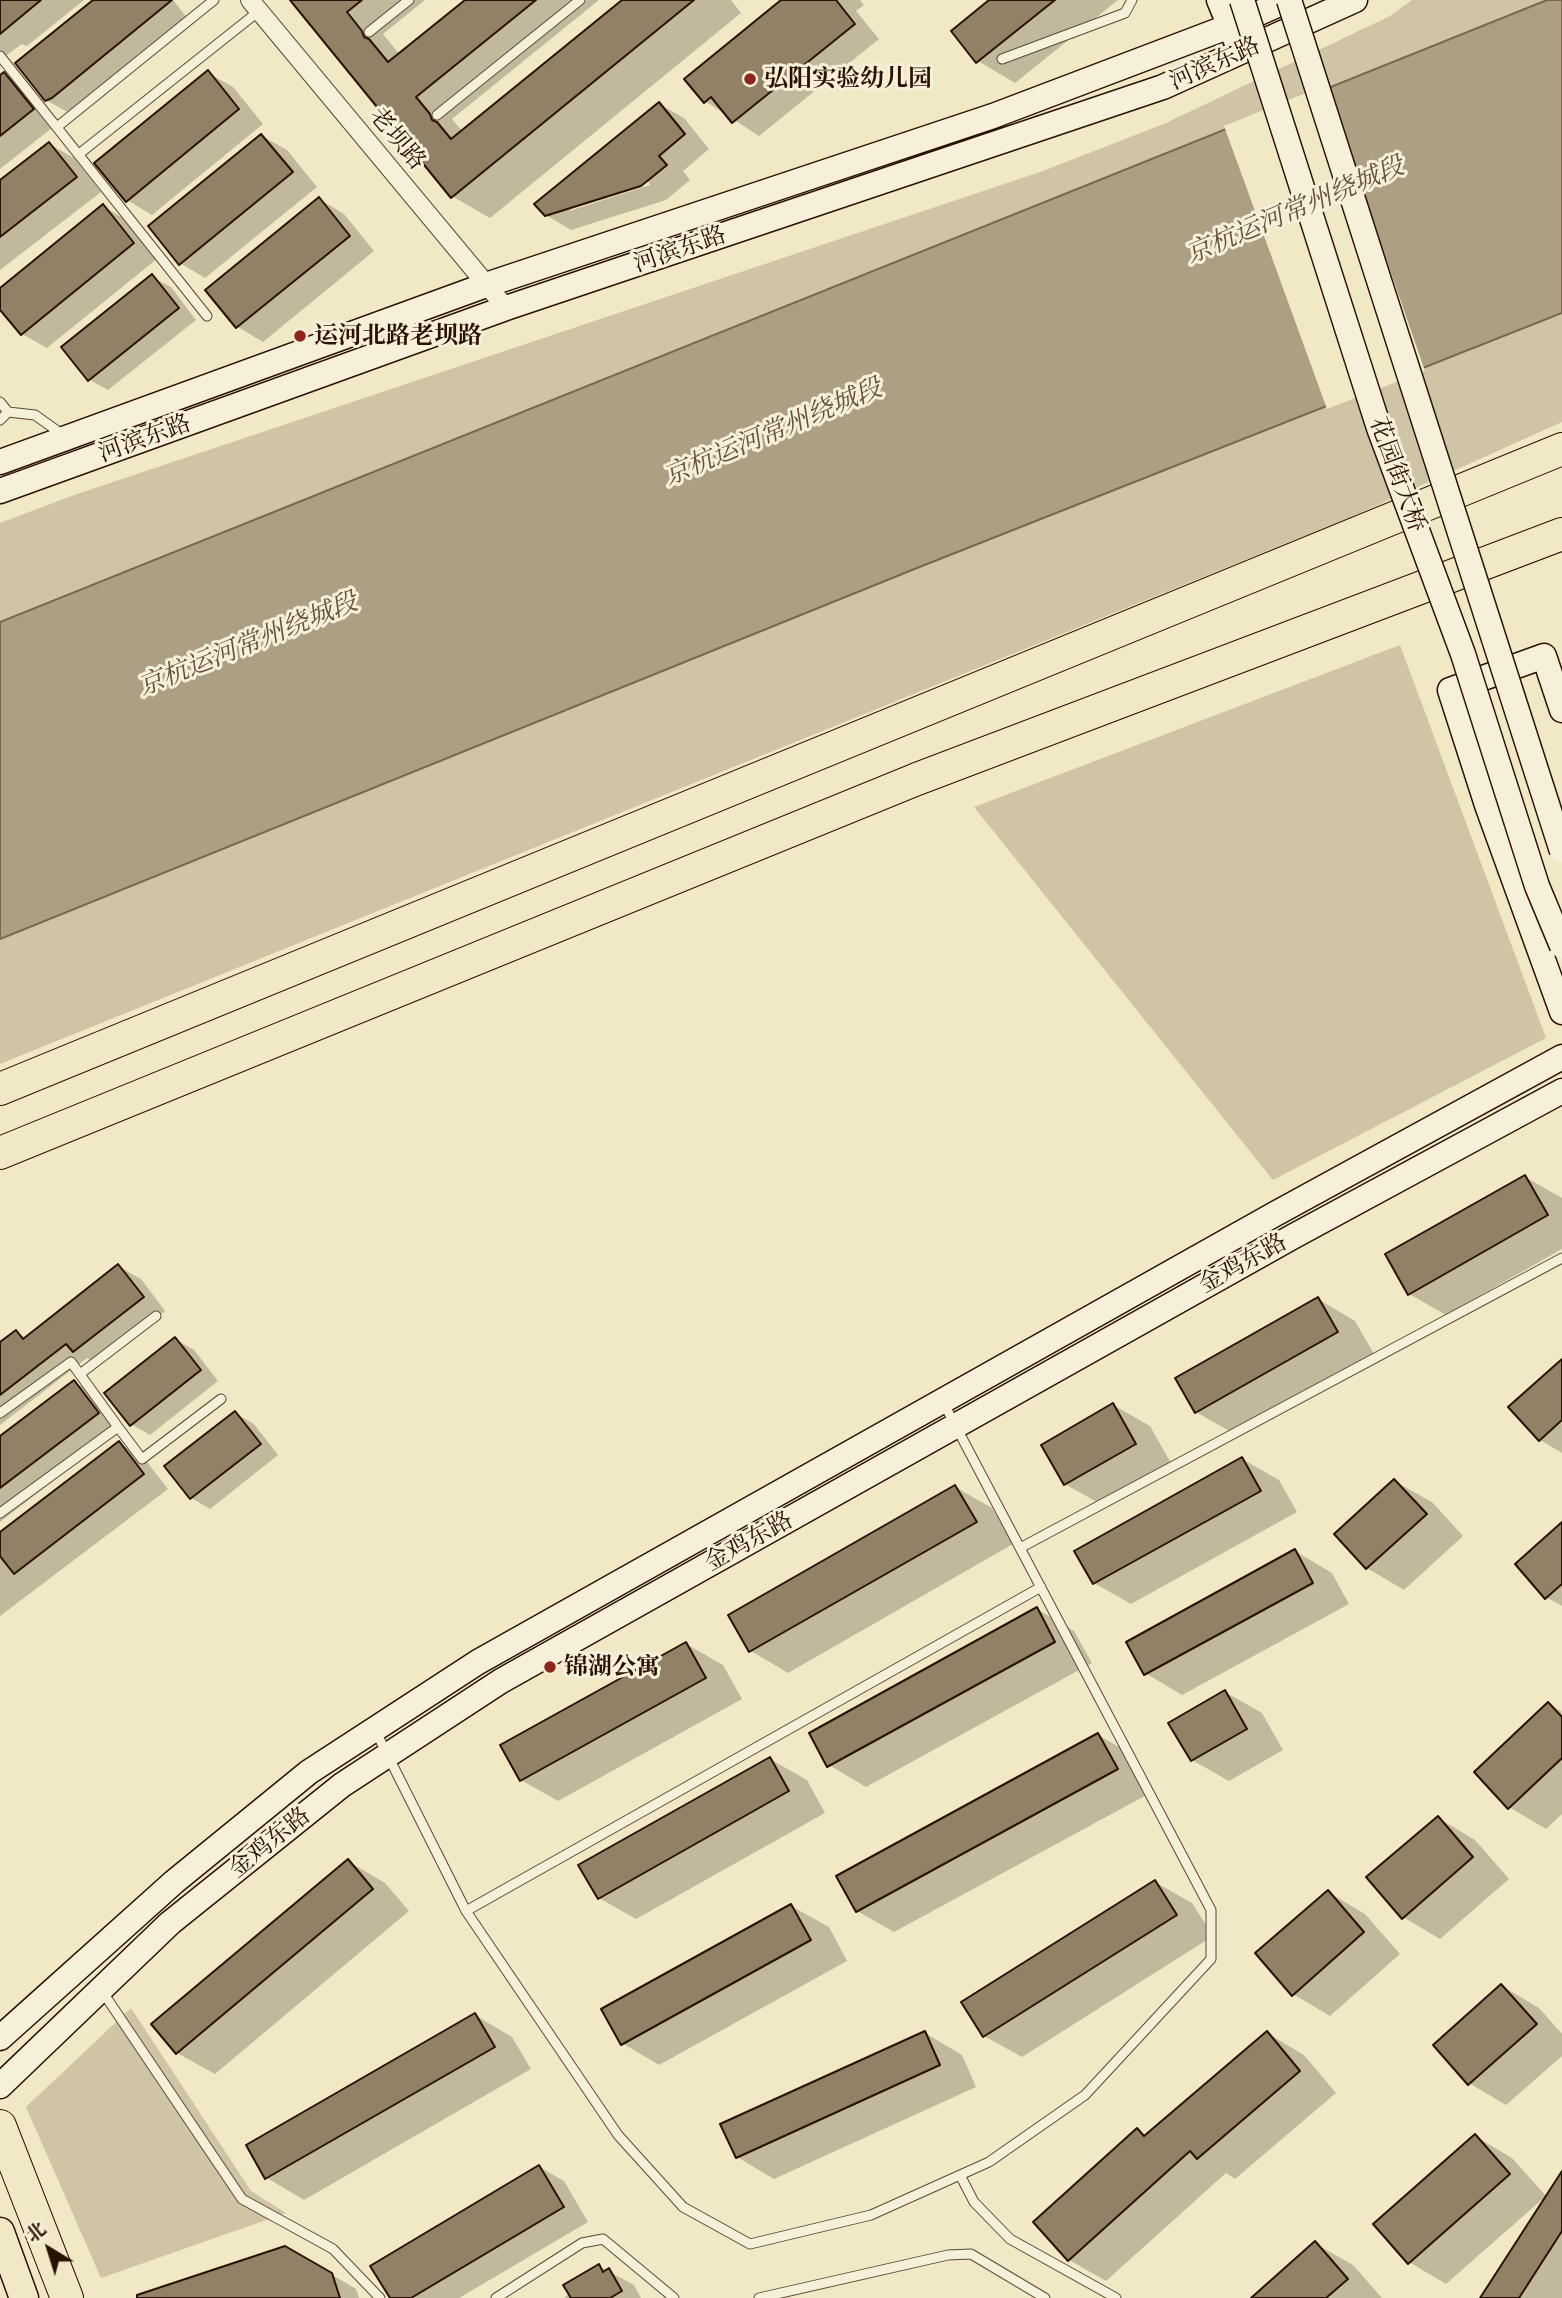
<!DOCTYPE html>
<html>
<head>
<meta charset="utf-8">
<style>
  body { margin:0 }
  #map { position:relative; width:1562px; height:2298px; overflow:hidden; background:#f1e8c6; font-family:"EB Garamond","Noto Serif SC",serif }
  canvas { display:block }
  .north { position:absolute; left:14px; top:2214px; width:70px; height:70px; -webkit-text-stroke:5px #f6f0da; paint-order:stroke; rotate:322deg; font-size:19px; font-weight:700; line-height:28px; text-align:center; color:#2a1201 }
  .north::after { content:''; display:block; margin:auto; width:24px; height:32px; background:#2a1201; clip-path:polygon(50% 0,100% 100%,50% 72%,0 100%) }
</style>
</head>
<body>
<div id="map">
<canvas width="1562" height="2298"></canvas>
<div class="north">北</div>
</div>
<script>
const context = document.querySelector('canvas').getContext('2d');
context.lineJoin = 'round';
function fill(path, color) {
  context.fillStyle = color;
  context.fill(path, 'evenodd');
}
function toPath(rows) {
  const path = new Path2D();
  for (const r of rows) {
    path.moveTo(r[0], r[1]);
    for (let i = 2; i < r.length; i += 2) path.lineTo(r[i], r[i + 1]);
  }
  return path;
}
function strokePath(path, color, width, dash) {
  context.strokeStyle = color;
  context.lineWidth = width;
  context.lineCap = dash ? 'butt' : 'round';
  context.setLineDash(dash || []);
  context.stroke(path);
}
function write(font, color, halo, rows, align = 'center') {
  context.font = font + ' "EB Garamond","Noto Serif SC",serif';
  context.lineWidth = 6;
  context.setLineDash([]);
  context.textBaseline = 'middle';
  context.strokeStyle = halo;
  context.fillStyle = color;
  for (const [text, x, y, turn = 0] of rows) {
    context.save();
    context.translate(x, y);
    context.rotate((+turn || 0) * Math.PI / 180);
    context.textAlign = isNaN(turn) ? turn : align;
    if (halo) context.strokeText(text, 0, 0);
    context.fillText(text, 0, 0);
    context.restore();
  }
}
const green = toPath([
  [1412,0,1547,0,0,622,0,523,77,494,1043,171,1166,123,1390,16],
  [1562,313,1562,422,1351,517,0,1064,0,939,917,568],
  [1400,645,1546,1038,1273,1180,974,807],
  [131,2008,251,2191,286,2213,101,2278,26,2107]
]);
const water = toPath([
  [1547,0,1562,0,1562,313,917,568,0,939,0,622,1547,0]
]);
const pier = toPath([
  [1326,85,1425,371,1327,409,1224,126]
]);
const shadow = toPath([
  [0,0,84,0,27,46,22,44,0,60],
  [96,0,173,0,189,20,71,114,46,100],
  [294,0,425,0,383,34,400,55,468,0,599,0,452,119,463,132,625,0,731,0,741,13,490,218,452,196],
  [783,0,860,0,864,5,856,11,879,39,759,136,705,101],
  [992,0,1118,0,1015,83,978,61],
  [208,73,233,87,263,124,152,215,127,200],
  [6,76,31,91,57,124,0,169,0,81],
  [659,104,684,118,709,149,683,171,690,180,666,200,571,230,546,215],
  [649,182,650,185,569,211,574,205],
  [262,136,287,150,317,187,205,278,180,263],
  [49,144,74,158,101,192,0,270,0,182],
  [319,199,344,214,374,251,263,342,238,327,207,290],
  [103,206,128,221,158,258,47,348,22,334,0,307,0,290],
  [152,277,171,287,196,320,108,390,90,380],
  [1525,1177,1562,1198,1562,1249,1446,1315,1409,1294],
  [118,1266,141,1279,165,1311,97,1364,87,1358,0,1425,0,1345,16,1332,26,1338],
  [1318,1299,1355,1321,1374,1354,1233,1433,1196,1412],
  [175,1339,194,1350,218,1381,150,1435,131,1424],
  [1562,1361,1562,1453,1540,1440],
  [74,1382,99,1396,123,1427,0,1522,0,1438],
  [1113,1405,1150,1426,1172,1465,1102,1505,1065,1484],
  [235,1413,254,1424,278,1455,210,1509,191,1498,167,1467],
  [119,1443,144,1458,168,1489,0,1616,0,1534],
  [1242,1459,1279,1480,1297,1512,1131,1604,1094,1583],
  [1394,1481,1432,1502,1463,1536,1404,1590,1367,1568,1336,1535],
  [955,1487,992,1508,1013,1544,788,1673,751,1651,730,1615],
  [1562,1525,1562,1606,1546,1597],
  [1295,1551,1332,1573,1349,1604,1182,1695,1145,1673],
  [1037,1609,1074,1631,1092,1663,866,1787,829,1765],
  [686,1644,723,1665,742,1699,558,1801,521,1780],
  [1225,1692,1262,1713,1283,1750,1229,1781,1192,1760],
  [1549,1704,1562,1712,1562,1814,1546,1829,1509,1807],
  [1098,1735,1135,1756,1154,1791,894,1932,857,1911],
  [770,1759,807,1780,825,1813,636,1919,599,1898],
  [1438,1818,1475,1840,1509,1879,1440,1939,1403,1917],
  [348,1861,385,1883,409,1911,215,2074,177,2053,154,2024],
  [1155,1882,1192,1903,1213,1936,1022,2057,984,2036],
  [1328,1892,1365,1914,1400,1954,1330,2016,1293,1994],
  [791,1906,829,1927,847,1961,659,2065,622,2043],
  [1502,1986,1539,2008,1562,2034,1562,2056,1506,2105,1469,2083],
  [475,2015,512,2037,531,2069,304,2200,267,2178,248,2146],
  [925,2033,962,2055,976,2087,774,2179,737,2157],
  [1267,2033,1304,2055,1336,2093,1235,2179,1226,2173,1106,2281,1069,2260,1137,2130,1147,2136],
  [1475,2136,1512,2158,1546,2196,1446,2284,1409,2262],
  [539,2167,564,2181,588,2222,459,2298,392,2298],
  [1562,2174,1562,2298,1482,2298],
  [1316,2244,1353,2265,1382,2298,1254,2298],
  [285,2247,356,2289,359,2298,151,2298],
  [599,2266,634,2285,641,2298,564,2298]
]);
const building = toPath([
  [0,0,41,0,0,34,0,0],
  [93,0,172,0,52,98,45,101,15,63,93,0],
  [290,0,362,0,347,12,362,31,364,37,369,39,388,62,465,0,536,0,416,97,430,114,432,120,437,122,451,139,622,0,694,0,451,198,290,0],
  [781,0,836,0,855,24,732,123,711,97,704,103,684,79,781,0],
  [989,0,1055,0,976,63,951,31,989,0],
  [208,70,239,109,126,202,94,163,208,70],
  [4,72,34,109,0,136,0,75,4,72],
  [659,102,685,134,659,156,667,165,641,186,545,216,534,204,659,102],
  [261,134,293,172,179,265,148,226,261,134],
  [49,142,77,177,0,237,0,180,49,142],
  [319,197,350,236,236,328,205,290,319,197],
  [103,204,134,243,21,335,0,310,0,288,103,204],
  [152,274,179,308,88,381,61,347,152,274],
  [1525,1175,1548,1215,1408,1295,1385,1254,1525,1175],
  [118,1264,144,1297,73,1352,66,1344,0,1395,0,1342,16,1330,23,1339,118,1264],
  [1318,1297,1338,1332,1195,1413,1175,1378,1318,1297],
  [175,1337,201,1370,130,1426,104,1393,175,1337],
  [1562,1359,1562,1420,1539,1441,1508,1407,1562,1359],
  [74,1380,99,1413,0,1488,0,1436,74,1380],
  [1113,1403,1136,1444,1064,1485,1041,1445,1113,1403],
  [235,1411,261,1444,190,1499,164,1466,235,1411],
  [119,1441,144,1474,14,1574,0,1556,0,1532,119,1441],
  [1242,1457,1261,1491,1093,1584,1074,1551,1242,1457],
  [1394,1479,1427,1514,1366,1569,1334,1534,1394,1479],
  [955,1485,977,1522,749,1652,728,1615,955,1485],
  [1562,1522,1562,1584,1545,1599,1515,1564,1562,1522],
  [1295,1549,1313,1583,1144,1675,1126,1642,1295,1549],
  [1037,1607,1055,1642,827,1767,809,1733,1037,1607],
  [686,1642,706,1678,520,1781,500,1745,686,1642],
  [1225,1690,1247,1729,1191,1761,1168,1723,1225,1690],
  [1548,1702,1562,1717,1562,1758,1508,1809,1474,1772,1548,1702],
  [1098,1733,1118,1769,856,1912,836,1876,1098,1733],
  [770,1757,789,1791,598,1899,578,1865,770,1757],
  [1438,1816,1473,1857,1402,1919,1366,1877,1438,1816],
  [348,1859,373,1889,176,2054,151,2024,348,1859],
  [1155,1880,1177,1915,983,2037,961,2002,1155,1880],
  [1328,1890,1364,1932,1292,1996,1255,1953,1328,1890],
  [791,1904,811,1940,621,2045,601,2009,791,1904],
  [1501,1984,1537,2024,1468,2085,1433,2045,1501,1984],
  [475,2013,495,2047,265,2179,246,2145,475,2013],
  [925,2031,940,2065,736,2158,720,2124,925,2031],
  [1267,2031,1300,2071,1197,2159,1190,2151,1068,2261,1033,2222,1137,2128,1144,2136,1267,2031],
  [1475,2134,1510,2174,1408,2264,1373,2224,1475,2134],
  [539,2165,564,2207,411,2298,390,2298,370,2266,539,2165],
  [1562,2171,1562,2231,1519,2298,1480,2298,1562,2171],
  [1315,2241,1348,2279,1326,2298,1251,2298,1315,2241],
  [285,2246,332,2273,340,2298,137,2298,137,2295,285,2246],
  [599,2264,603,2272,609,2268,622,2291,610,2298,571,2298,563,2285,599,2264]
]);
const lane = toPath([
  [369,32,409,0],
  [0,56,207,316],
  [1002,59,1125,13,1132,0],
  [437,115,580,0],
  [57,127,214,0],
  [79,154,259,11],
  [0,402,8,412],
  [0,420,8,412,35,415,63,435],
  [80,1374,156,1316],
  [0,1413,71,1362,118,1427,0,1513],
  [118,1427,142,1459,221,1399],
  [1020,1548,1562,1258],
  [375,1730,466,1911,618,2135,683,2207,750,2244,871,2215,989,2162,1085,2095,1211,1959,1211,1910,943,1402],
  [466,1911,1041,1587],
  [102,1991,242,2199,333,2249,380,2298],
  [960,2175,974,2202,1010,2239,1116,2298],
  [496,2298,582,2243,603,2239,674,2298],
  [759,2298,948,2255,971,2254,1045,2298]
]);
const street = toPath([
  [250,0,506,308]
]);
const secondary = toPath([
  [1219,0,1236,41],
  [0,462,486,285,993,116,1230,26,1288,0],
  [0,491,506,308,1163,87,1355,0],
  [1562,710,1544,656,1450,690,1488,808,1562,1012],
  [0,2038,174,1882,309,1772,478,1662,1275,1214,1562,1057],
  [0,2086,170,1923,342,1785,501,1681,1294,1236,1562,1091]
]);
const primary = toPath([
  [0,2232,24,2298]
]);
const highway = toPath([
  [0,1089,1562,449],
  [0,1153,917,779,1562,534],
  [0,2126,67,2298]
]);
const secondaryBridge = toPath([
  [1242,0,1379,428,1463,654,1537,886,1562,946],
  [1289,0,1562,851]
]);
const markers = [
  [750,79,7,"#8f2418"],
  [300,336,7,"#8f2418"],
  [550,1667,7,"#8f2418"]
];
const streetNames = [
  ["河滨东路",1215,64,-24],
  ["老坝路",397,139,50],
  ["河滨东路",680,250,-19],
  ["河滨东路",145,439,-20],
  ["花园街大桥",1397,475,70],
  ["金鸡东路",1243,1264,-29],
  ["金鸡东路",749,1542,-29],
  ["金鸡东路",270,1843,-39]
];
const poiNames = [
  ["弘阳实验幼儿园",764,79],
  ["运河北路老坝路",314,336],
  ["锦湖公寓",564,1667]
];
const waterNames = [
  ["京杭运河常州绕城段",1295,211,-23],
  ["京杭运河常州绕城段",773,433,-23],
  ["京杭运河常州绕城段",248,645,-22]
];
fill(green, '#cfc4a5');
fill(water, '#ad9f83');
strokePath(water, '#79674f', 2);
fill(pier, '#f1e8c6');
fill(shadow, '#0003');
fill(building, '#918167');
strokePath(building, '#2a1201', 2);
strokePath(lane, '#5c4832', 11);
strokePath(street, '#5c4832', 20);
strokePath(secondary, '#2a1201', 27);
strokePath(primary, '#2a1201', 31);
strokePath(highway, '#2a1201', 34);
strokePath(lane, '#f6f0da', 9);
strokePath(street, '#f6f0da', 18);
strokePath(secondary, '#f6f0da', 24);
strokePath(primary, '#f1e8c6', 28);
strokePath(highway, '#f1e8c6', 32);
strokePath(secondaryBridge, '#2a1201', 27, []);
strokePath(secondaryBridge, '#f6f0da', 24);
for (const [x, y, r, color] of markers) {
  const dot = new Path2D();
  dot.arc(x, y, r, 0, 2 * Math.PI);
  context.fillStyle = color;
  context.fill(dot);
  strokePath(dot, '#f6f0da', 2.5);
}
write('24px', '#2a1201', '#f6f0da', streetNames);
write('bold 24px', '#2a1201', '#f6f0da', poiNames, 'left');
write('italic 26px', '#65513c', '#f6f0da', waterNames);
</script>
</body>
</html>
